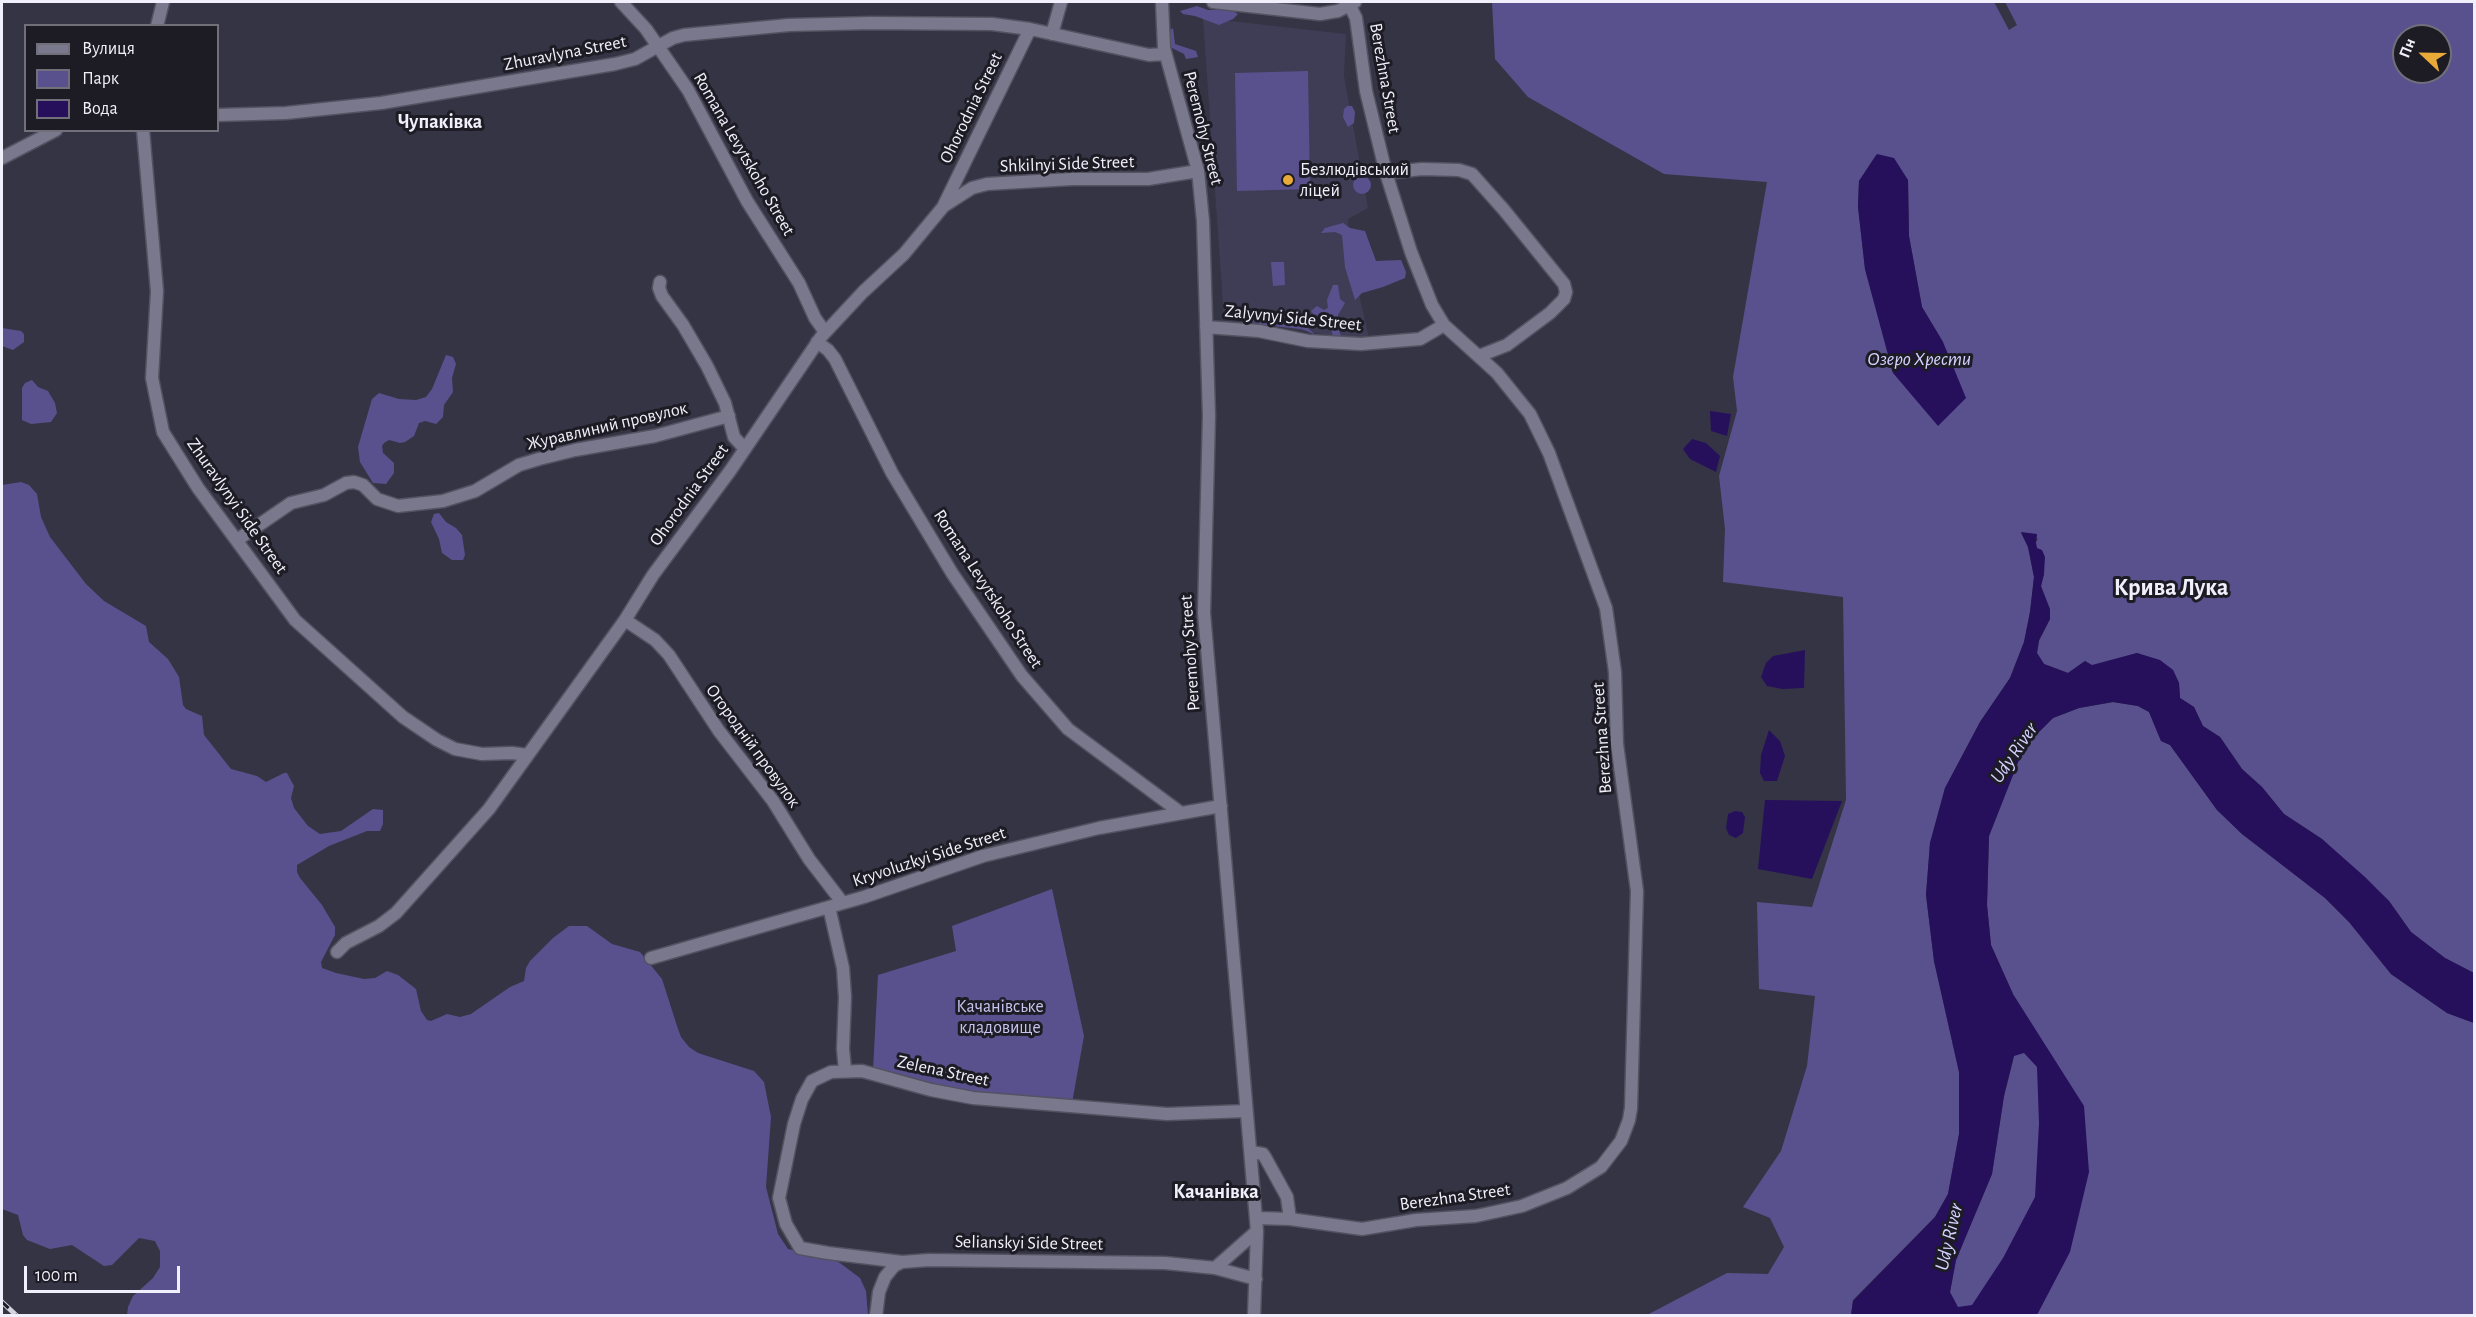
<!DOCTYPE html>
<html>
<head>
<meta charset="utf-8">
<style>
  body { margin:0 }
  #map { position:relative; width:2476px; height:1317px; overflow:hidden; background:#353445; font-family:"Alegreya Sans",sans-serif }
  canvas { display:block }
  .frame { position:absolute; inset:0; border:3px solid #f0effb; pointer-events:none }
  .legend { position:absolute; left:24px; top:24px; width:195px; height:108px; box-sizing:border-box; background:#1d1c24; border:2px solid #71707a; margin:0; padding:8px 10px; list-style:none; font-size:18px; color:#f0effb }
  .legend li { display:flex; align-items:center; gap:12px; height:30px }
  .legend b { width:30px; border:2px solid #71707a }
  .north { position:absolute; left:2392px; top:24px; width:60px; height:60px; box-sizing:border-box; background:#1d1c24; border:2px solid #71707a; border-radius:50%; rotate:292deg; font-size:16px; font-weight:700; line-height:24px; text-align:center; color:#f0effb }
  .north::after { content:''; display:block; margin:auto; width:21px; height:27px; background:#eaaa38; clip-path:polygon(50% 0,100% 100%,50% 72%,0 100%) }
  .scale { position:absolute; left:24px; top:1266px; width:156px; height:27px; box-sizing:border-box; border:3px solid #f0effb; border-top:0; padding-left:8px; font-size:18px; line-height:21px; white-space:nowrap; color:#f0effb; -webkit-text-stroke:4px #1d1c24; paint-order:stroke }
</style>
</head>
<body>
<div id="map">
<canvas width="2476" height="1317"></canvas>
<div class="frame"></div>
<ul class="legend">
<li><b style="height:8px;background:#79788d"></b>Вулиця</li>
<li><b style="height:16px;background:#59518e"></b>Парк</li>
<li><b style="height:16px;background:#26105c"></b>Вода</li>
</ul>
<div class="north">Пн</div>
<div class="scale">100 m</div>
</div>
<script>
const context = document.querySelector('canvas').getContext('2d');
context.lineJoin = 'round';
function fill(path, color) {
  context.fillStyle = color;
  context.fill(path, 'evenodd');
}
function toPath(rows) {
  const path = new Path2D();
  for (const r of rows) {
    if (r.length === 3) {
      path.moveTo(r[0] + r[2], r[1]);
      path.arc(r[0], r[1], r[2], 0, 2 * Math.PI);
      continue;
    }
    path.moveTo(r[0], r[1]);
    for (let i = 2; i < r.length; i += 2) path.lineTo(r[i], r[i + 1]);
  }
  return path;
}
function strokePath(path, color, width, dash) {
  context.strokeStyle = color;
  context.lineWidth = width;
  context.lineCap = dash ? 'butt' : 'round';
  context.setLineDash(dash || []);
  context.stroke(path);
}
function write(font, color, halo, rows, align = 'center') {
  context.font = font + ' "Alegreya Sans",sans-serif';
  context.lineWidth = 6;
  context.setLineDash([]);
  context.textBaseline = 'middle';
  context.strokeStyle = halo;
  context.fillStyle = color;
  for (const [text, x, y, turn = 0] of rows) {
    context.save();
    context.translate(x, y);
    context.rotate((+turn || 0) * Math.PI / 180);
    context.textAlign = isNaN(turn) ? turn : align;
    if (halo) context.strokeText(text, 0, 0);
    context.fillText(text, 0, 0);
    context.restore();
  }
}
const built = toPath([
  [1203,18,1346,34,1344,76,1368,208,1348,219,1349,250,1369,338,1335,336,1224,318]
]);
const green = toPath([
  [1492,2,1994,2,2009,30,2017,25,2005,2,2474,2,2474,973,2445,958,2411,932,2389,901,2322,839,2284,814,2262,787,2242,769,2220,737,2203,726,2194,707,2180,698,2179,683,2173,670,2160,661,2137,653,2092,666,2085,661,2068,673,2044,664,2037,653,2039,641,2050,619,2041,586,2044,574,2035,543,2038,539,2021,533,2028,547,2034,577,2030,612,2024,642,2010,678,1980,722,1945,788,1930,843,1926,895,1934,961,1959,1072,1959,1134,1948,1194,1935,1217,1853,1300,1851,1315,1647,1315,1727,1273,1768,1274,1784,1247,1770,1218,1743,1207,1781,1151,1807,1066,1815,996,1759,989,1757,902,1812,907,1846,800,1843,597,1723,582,1725,529,1719,476,1737,411,1733,377,1767,182,1664,174,1528,97,1495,59],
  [2404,36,2440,36,2440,72,2404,72],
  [1876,155,1908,180,1909,236,1922,307,1943,342,1893,373,1865,269,1858,207,1859,181],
  [1197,6,1208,10,1231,10,1238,14,1233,19,1219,25,1195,16,1183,14,1180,11],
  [1173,28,1175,44,1196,51,1198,57,1186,59,1184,54,1170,47,1169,31],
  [1308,71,1310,189,1237,191,1235,73],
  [1347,106,1352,106,1355,112,1354,123,1348,127,1343,117,1344,109],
  [1362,185,9],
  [1343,223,1350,228,1365,231,1376,261,1401,260,1406,272,1405,278,1383,287,1362,293,1355,300,1345,267,1342,235,1335,232,1321,233,1325,228],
  [1271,262,1284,262,1285,285,1273,286],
  [1333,285,1338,285,1340,299,1345,303,1338,315,1338,328,1341,336,1336,338,1333,336,1331,329,1324,323,1322,317,1313,314,1311,311,1317,306,1324,310,1328,308,1327,300],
  [1260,312,1279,323,1305,326,1316,335,1302,329,1263,325,1238,318,1240,315],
  [2,328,21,331,24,334,24,342,13,350,2,346],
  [446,355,453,357,456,364,452,378,453,392,444,405,443,417,436,424,425,421,419,423,414,436,405,442,400,443,389,440,384,443,382,446,383,453,394,463,394,473,386,484,373,483,360,462,358,447,372,399,379,393,399,399,416,400,426,397,432,389],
  [32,380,38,387,48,391,55,403,57,413,51,422,31,424,22,420,22,388,25,383],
  [21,482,29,485,37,494,41,517,50,537,86,584,104,601,146,626,149,642,168,659,179,677,183,705,186,709,202,716,204,735,231,769,257,776,266,782,284,773,287,773,294,786,291,798,294,808,308,826,320,834,341,831,373,809,383,810,383,824,380,831,367,831,329,846,297,865,297,872,300,878,322,905,335,927,335,935,321,962,322,968,336,973,364,979,375,978,387,971,398,975,416,989,421,1011,427,1020,431,1021,447,1014,460,1017,471,1014,510,987,524,981,526,968,530,961,553,938,569,926,587,926,612,944,640,952,662,979,677,1026,681,1037,689,1047,698,1053,754,1071,764,1082,771,1117,766,1187,778,1234,788,1249,830,1258,840,1263,860,1278,866,1291,868,1315,127,1315,128,1307,133,1296,153,1278,160,1267,160,1251,155,1241,139,1238,112,1265,104,1266,72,1245,50,1249,27,1240,23,1235,18,1215,2,1209,2,485],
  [439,513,446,522,456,528,462,535,465,555,463,560,452,560,442,553,439,539,431,522,434,514],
  [2113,702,2138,706,2149,712,2161,741,2170,745,2217,810,2242,834,2325,898,2349,922,2391,974,2447,1013,2474,1023,2474,1315,1937,1316,1950,1292,1956,1260,1992,1174,2004,1096,2014,1056,2013,994,1991,945,1987,905,1989,836,2024,747,2053,718,2079,708],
  [1052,889,1084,1036,1072,1103,966,1094,873,1070,878,975,956,951,952,926]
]);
const water = toPath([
  [1877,154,1894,158,1908,180,1909,236,1922,307,1943,342,1966,398,1938,426,1893,373,1865,269,1858,207,1859,181],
  [1710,411,1731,414,1727,436,1711,431],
  [1692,439,1706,443,1720,456,1716,472,1690,459,1683,449],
  [2021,532,2037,534,2036,543,2037,548,2042,550,2045,557,2044,574,2041,586,2050,609,2050,619,2039,640,2037,653,2044,664,2068,673,2085,661,2092,665,2137,653,2160,660,2173,670,2179,683,2180,698,2194,707,2203,726,2220,737,2242,769,2262,787,2284,814,2322,839,2365,877,2389,901,2411,932,2445,958,2474,973,2474,1023,2447,1013,2391,974,2349,922,2325,898,2242,834,2217,810,2170,745,2161,741,2149,712,2138,706,2113,702,2079,708,2053,718,2024,747,1989,836,1987,905,1991,945,2013,994,2084,1106,2089,1172,2070,1252,2037,1315,1851,1315,1853,1301,1935,1217,1948,1194,1959,1134,1959,1072,1934,961,1926,895,1930,843,1945,788,1980,722,2010,678,2024,642,2030,612,2034,577,2028,547],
  [2024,1053,2037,1067,2039,1123,2035,1197,2003,1258,1972,1305,1958,1307,1950,1292,1956,1260,1992,1174,2004,1096,2014,1056],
  [1805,650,1804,688,1782,689,1767,686,1761,677,1766,663,1773,656],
  [1769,730,1780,741,1785,756,1777,781,1764,781,1760,773,1761,755],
  [1765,800,1842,801,1812,879,1758,869],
  [1735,811,1742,812,1745,817,1743,833,1736,838,1729,835,1726,828,1728,814]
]);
const minor = toPath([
  [621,2,646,29,688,90,747,201,799,283,815,318,825,332],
  [1162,2,1164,48,1198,171,1203,221,1209,416,1204,613,1257,1231,1254,1316],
  [1213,2,1320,14,1338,11,1355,2],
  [157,26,163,2],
  [1052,34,1061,2],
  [218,115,286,113,381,103,615,64,635,59,673,38,684,35,789,25,871,23,992,24,1030,29,1149,55,1165,54],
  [143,130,157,291,152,378,163,432,198,488,295,620,403,717,437,740,455,749,482,754,512,753,527,755],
  [2,158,56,130],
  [1386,173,1422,169,1459,170,1472,174,1504,210,1564,284,1566,292,1564,299,1550,313,1507,345,1479,356],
  [944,206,972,188,987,184,1072,179,1148,179,1198,171],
  [660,282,659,288,662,296,683,325,707,366,725,403,734,437,745,449],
  [1206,327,1259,331,1308,341,1361,344,1420,339,1444,325],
  [817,342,828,350,835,359,892,473,952,573,1022,676,1068,729,1181,813],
  [237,540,291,503,324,495,346,483,354,482,363,485,377,499,398,506,443,501,475,491,519,465,539,459,575,450,655,436,729,416],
  [625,620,655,640,669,655,719,731,773,801,809,859,842,902],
  [829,907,843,968,845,997,843,1049,845,1070],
  [337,952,346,943,379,926,396,913,489,809,625,620,653,575,730,471,821,337,863,292,904,254,943,207,1030,29],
  [651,958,864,897,983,856,1099,828,1221,806],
  [1246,1111,1167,1114,973,1098,931,1090,862,1071,831,1072,812,1081,802,1099,794,1124,779,1198,786,1224,800,1248,828,1253,902,1262,929,1260,1165,1263,1215,1268,1256,1279],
  [1251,1152,1263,1154,1265,1157,1287,1197,1290,1219],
  [1256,1218,1290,1219,1362,1229,1416,1220,1476,1216,1522,1206,1567,1188,1601,1167,1621,1141,1629,1120,1631,1108,1637,891,1617,744,1615,672,1606,608,1549,453,1530,414,1497,373,1444,325,1432,305,1411,252,1386,173,1366,91,1356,18,1350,6],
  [1215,1268,1257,1231],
  [876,1316,879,1292,885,1277,894,1266,902,1262]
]);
const rail = toPath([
  [2,1302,17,1316]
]);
const markers = [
  [1288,180,6,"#eaaa38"]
];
const streetNames = [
  ["Zhuravlyna Street",565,53,-11],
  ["Berezhna Street",1385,78,80],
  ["Ohorodnia Street",971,108,-64],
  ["Peremohy Street",1203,128,76],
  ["Romana Levytskoho Street",744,154,60],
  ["Shkilnyi Side Street",1067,164,-2],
  ["Zalyvnyi Side Street",1293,318,6],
  ["Журавлиний провулок",607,426,-13],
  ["Ohorodnia Street",689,495,-54],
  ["Zhuravlynyi Side Street",237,506,55],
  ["Romana Levytskoho Street",988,589,57],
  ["Peremohy Street",1190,653,-94],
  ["Berezhna Street",1602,738,-94],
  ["Огородній провулок",753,746,54],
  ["Kryvoluzkyi Side Street",929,857,-18],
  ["Zelena Street",943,1071,12],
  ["Berezhna Street",1455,1197,-8],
  ["Selianskyi Side Street",1029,1243,1]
];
const poiNames = [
  ["Безлюдівський",1300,170],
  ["ліцей",1300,191]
];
const parkNames = [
  ["Качанівське",1000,1007],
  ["кладовище",1000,1028]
];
const neighbourhoodNames = [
  ["Чупаківка",440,122],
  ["Качанівка",1216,1192]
];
const waterNames = [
  ["Озеро Хрести",1919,359],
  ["Udy River",2014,753,-56],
  ["Udy River",1949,1237,-77]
];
const districtNames = [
  ["Крива Лука",2171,588]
];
fill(built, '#3f3d55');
fill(green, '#59518e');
fill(water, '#26105c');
strokePath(minor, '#545261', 15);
strokePath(minor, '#79788d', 12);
strokePath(rail, '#d4d3e0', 5);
strokePath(rail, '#1d1c24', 3, [9]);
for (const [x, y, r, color] of markers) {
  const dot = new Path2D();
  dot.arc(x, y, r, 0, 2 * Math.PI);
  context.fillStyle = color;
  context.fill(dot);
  strokePath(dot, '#1d1c24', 2);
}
write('18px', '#f0effb', '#1d1c24', streetNames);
write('18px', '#f0effb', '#1d1c24', poiNames, 'left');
write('18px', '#c7c4f0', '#1d1c24', parkNames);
write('bold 20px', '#f0effb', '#1d1c24', neighbourhoodNames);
write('italic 20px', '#d4d2ff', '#1d1c24', waterNames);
write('bold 24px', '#f0effb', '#1d1c24', districtNames);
</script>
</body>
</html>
